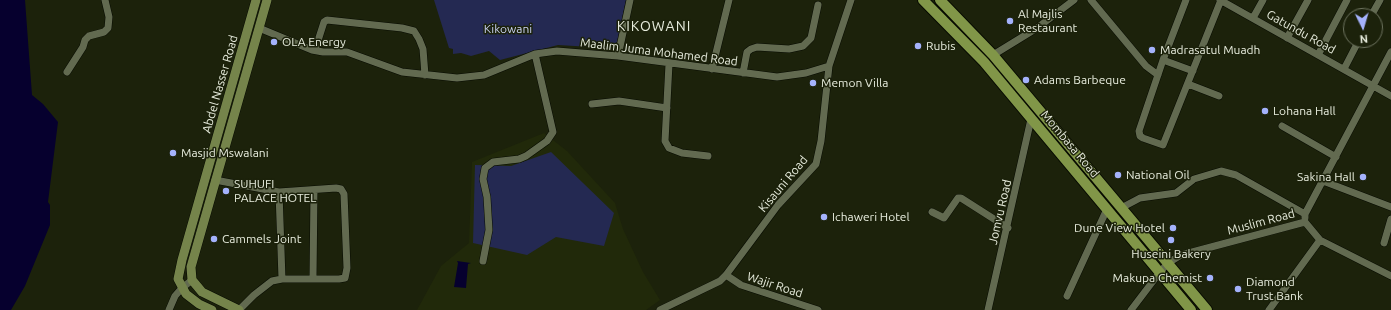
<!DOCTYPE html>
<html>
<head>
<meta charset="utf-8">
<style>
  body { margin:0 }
  #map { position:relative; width:1391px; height:310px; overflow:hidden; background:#1c220b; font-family:Ubuntu,sans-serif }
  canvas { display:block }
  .north { position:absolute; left:1343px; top:8px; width:40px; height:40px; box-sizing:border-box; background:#1c220b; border:1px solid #6d735f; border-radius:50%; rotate:175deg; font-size:11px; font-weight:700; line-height:16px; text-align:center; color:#e7ecdd }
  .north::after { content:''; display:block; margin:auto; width:14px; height:18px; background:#a4b2fc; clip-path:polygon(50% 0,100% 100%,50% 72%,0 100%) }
</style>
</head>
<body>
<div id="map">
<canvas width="1391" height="310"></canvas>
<div class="north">N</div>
</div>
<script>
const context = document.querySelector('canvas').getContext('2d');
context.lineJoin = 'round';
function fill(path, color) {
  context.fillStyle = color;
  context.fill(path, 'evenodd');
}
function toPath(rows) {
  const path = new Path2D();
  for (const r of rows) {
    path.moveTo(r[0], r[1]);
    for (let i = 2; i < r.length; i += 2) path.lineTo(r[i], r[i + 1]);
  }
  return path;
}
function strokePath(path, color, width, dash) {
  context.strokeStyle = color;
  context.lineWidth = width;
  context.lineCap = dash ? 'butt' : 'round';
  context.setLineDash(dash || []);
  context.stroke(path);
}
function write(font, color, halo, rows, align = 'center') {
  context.font = font + ' Ubuntu,sans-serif';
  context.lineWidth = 3;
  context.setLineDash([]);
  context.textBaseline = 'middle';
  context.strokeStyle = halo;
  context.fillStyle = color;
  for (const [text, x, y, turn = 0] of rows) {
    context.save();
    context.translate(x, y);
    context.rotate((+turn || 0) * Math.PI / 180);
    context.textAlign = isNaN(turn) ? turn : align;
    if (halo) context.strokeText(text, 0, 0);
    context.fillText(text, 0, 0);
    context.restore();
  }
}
const built = toPath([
  [544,133,567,151,615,203,623,229,643,272,660,300,646,310,417,310,441,266,469,243,472,162]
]);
const green = toPath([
  [434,0,626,0,617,42,608,48,558,45,500,60,489,51,471,56,461,53,453,54,453,49,449,48],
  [551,152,614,213,604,246,556,237,527,255,473,243,475,165,511,166]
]);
const water = toPath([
  [0,0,25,0,32,95,43,104,58,122,48,202,50,205,50,225,25,286,11,310,0,310],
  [457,261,471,263,468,264,466,288,454,287,458,263]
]);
const minor = toPath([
  [1091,0,1146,66,1158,75],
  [1186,0,1163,60,1139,131,1140,136,1143,138,1163,145,1221,0],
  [1220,0,1391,96],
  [1371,16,1380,0],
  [1253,18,1263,0],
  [259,28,312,50,323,52,347,52,402,72,457,78,484,75,535,54,557,51,618,56,777,77,806,73,829,66],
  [1287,38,1308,0],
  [315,50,324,22,327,20,402,28,414,31,419,39,423,49,425,75],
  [993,55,1037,28,1074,0],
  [1318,55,1347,0],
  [618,56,630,0],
  [1163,60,1193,71],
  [669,64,665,141,669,148,682,153,708,156],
  [712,69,729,0],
  [1344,69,1359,40],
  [67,72,83,47,85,40,89,36,104,32,108,28,109,17,105,0],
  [743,73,747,52,751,49,757,47,789,49,803,46,811,38,818,5],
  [1188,84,1219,96],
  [592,104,619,101,667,108],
  [1282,126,1336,157],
  [215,180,279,192,336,188,341,189,344,194,347,268,345,278,339,279,282,279,272,281,254,295,239,310],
  [1323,181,1391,207],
  [279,192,282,279],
  [1123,207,1140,198,1176,193,1194,179,1221,171,1236,175,1305,214],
  [932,212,944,218,958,198,961,198,1008,228],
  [1305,218,1305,214,1391,52],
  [1305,222,1320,240,1391,276],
  [1384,243,1391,219],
  [483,261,489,230,487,197,483,179,485,168,493,162,519,159,526,156,547,141,553,132,535,54],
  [726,275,741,285,818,310],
  [313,278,314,191],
  [1067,296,1107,209],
  [169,310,175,296,182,288,192,280],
  [660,310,720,281,726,275,778,205,816,164,821,141,829,66,851,0],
  [988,310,1031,119],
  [1131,310,1160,272,1168,263,1181,255,1305,222],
  [1269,310,1320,240]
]);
const major = toPath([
  [212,310,199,304,186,294,178,279,182,260,256,0],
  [239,310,202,292,192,280,191,267,267,0]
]);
const highway = toPath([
  [923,0,984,62,1191,310],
  [940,0,993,55,1207,310]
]);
const markers = [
  [1010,21,4,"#a4b2fc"],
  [274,42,4,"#a4b2fc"],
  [918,46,4,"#a4b2fc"],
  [1152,50,4,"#a4b2fc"],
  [1026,80,4,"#a4b2fc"],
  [813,83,4,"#a4b2fc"],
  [1265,111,4,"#a4b2fc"],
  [173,153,4,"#a4b2fc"],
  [1118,175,4,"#a4b2fc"],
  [1363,177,4,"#a4b2fc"],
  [226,191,4,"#a4b2fc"],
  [824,217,4,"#a4b2fc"],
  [1173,228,4,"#a4b2fc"],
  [214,239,4,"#a4b2fc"],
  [1171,240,4,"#a4b2fc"],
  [1210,278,4,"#a4b2fc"],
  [1238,289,4,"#a4b2fc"]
];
const poiNames = [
  ["Al Majlis",1018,14],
  ["Restaurant",1018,28],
  ["OLA Energy",282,42],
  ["Rubis",926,46],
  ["Madrasatul Muadh",1160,50],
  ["Adams Barbeque",1034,80],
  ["Memon Villa",821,83],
  ["Lohana Hall",1273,111],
  ["Masjid Mswalani",181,153],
  ["National Oil",1126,175],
  ["Sakina Hall",1355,177,"right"],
  ["SUHUFI",234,184],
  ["PALACE HOTEL",234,198],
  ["Ichaweri Hotel",832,217],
  ["Dune View Hotel",1165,228,"right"],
  ["Cammels Joint",222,239],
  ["Huseini Bakery",1171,254,"center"],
  ["Makupa Chemist",1202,278,"right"],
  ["Diamond",1246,282],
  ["Trust Bank",1246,296]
];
const parkNames = [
  ["Kikowani",508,29]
];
const streetNames = [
  ["Gatundu Road",1301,32,29],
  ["Maalim Juma Mohamed Road",659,52,7],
  ["Abdel Nasser Road",220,84,-74],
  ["Mombasa Road",1070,144,50],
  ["Kisauni Road",783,184,-50],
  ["Jomvu Road",1000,212,-77],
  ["Muslim Road",1261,222,-15],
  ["Wajir Road",775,285,18]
];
const quarterNames = [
  ["KIKOWANI",654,26]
];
fill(built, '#21290a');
fill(green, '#242952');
fill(water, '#06002e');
strokePath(minor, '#070b00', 8);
strokePath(major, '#070b00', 10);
strokePath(highway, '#070b00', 12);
strokePath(minor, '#626a50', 7);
strokePath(major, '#75844b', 9);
strokePath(highway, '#819648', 10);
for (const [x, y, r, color] of markers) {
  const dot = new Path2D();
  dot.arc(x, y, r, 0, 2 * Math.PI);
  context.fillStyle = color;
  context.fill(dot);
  strokePath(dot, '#1c220b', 1.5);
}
write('12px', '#e7ecdd', '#1c220b', poiNames, 'left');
write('12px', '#cad1f4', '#1c220b', parkNames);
write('12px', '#e7ecdd', '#1c220b', streetNames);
context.letterSpacing = '1px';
write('14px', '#e7ecdd', '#1c220b', quarterNames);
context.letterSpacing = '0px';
</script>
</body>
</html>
